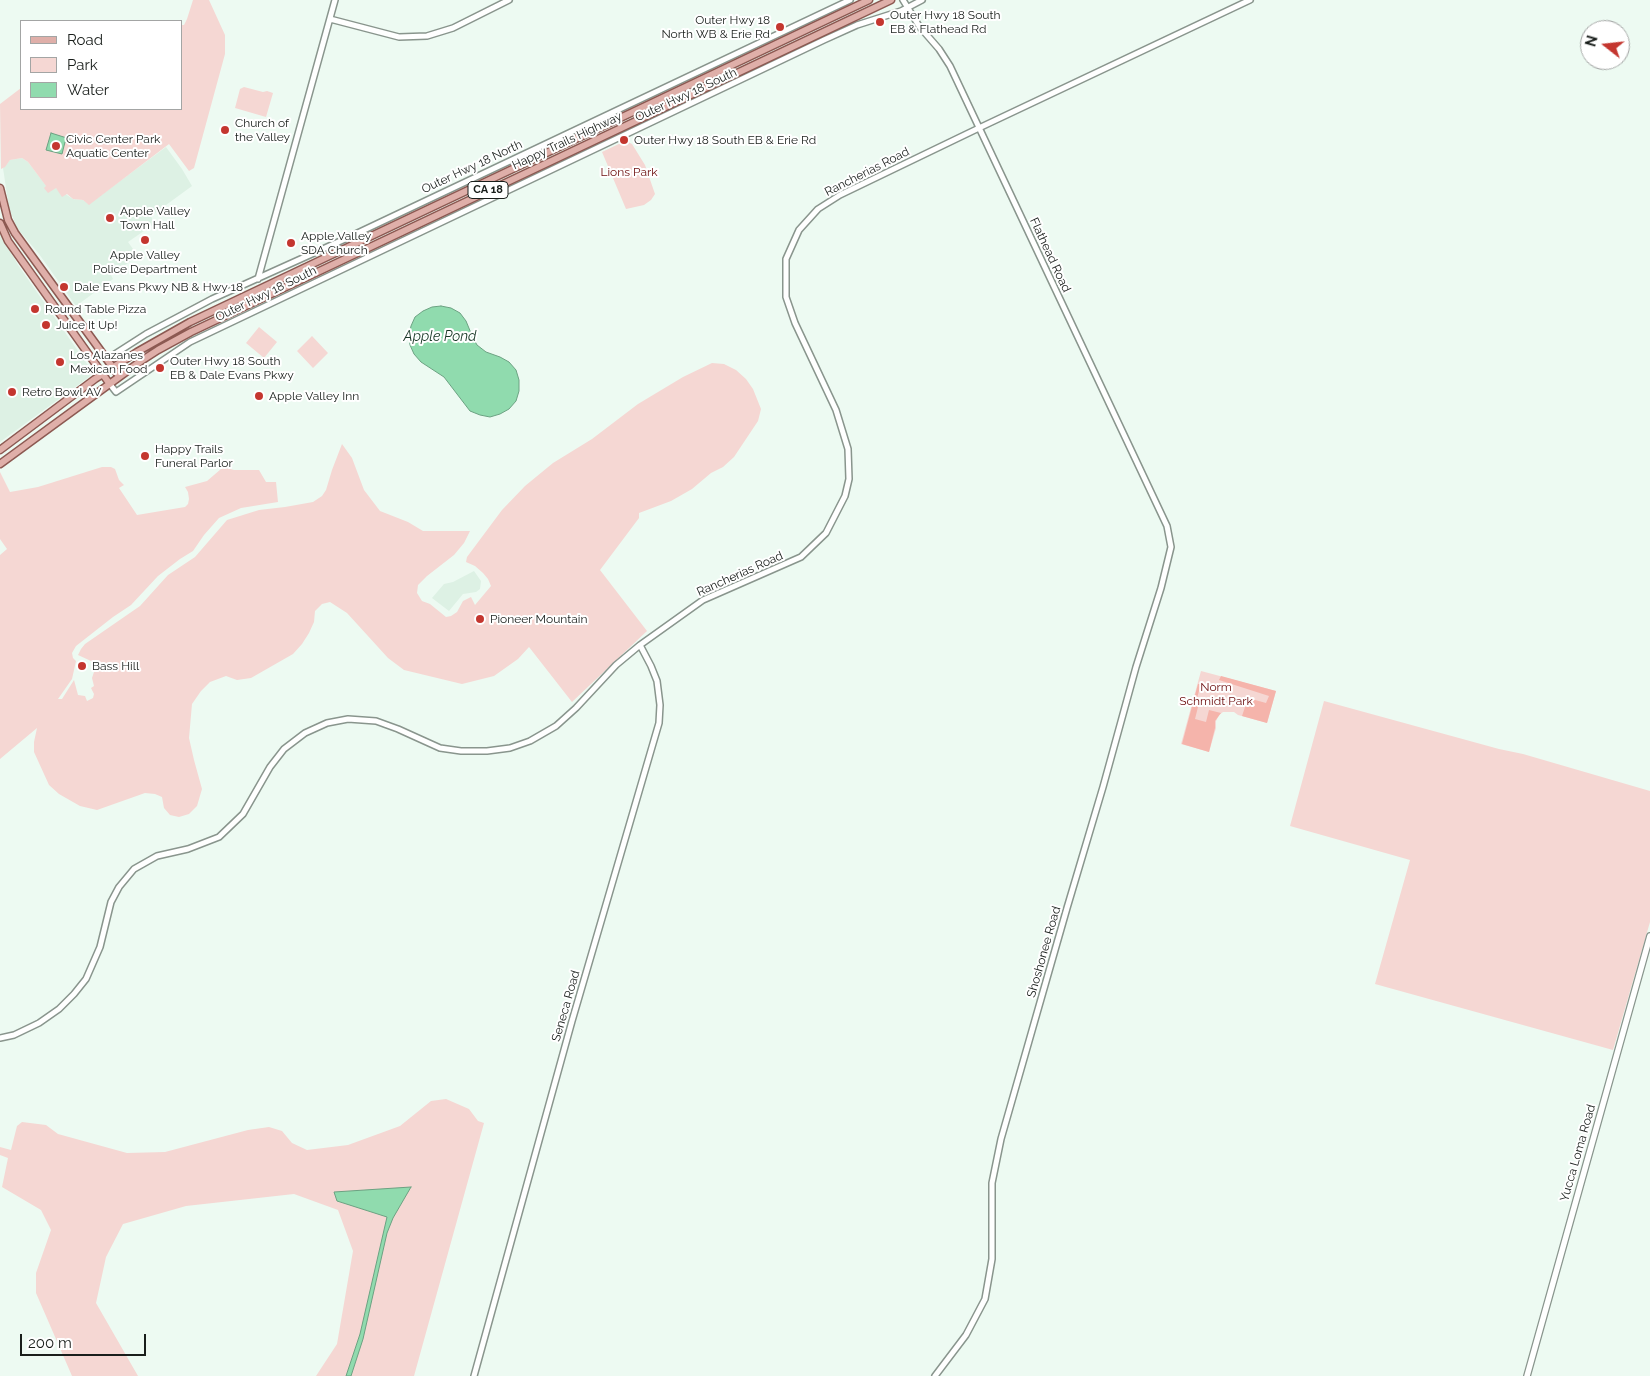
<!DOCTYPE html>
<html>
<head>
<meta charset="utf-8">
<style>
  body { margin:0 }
  #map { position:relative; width:1650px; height:1376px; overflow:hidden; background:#edfaf2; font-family:Raleway,sans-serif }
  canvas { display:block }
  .legend { position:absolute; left:20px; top:20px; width:162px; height:90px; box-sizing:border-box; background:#fff; border:1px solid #a3a5a4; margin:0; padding:6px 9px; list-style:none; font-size:15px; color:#191e1b }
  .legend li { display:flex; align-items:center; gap:10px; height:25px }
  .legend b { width:25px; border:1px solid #a3a5a4 }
  .north { position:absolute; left:1580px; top:20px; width:50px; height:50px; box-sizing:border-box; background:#fff; border:1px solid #a3a5a4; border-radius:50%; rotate:286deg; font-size:14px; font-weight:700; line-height:20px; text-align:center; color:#191e1b }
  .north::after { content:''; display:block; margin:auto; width:18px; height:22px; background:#c4362f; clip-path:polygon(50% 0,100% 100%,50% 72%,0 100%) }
  .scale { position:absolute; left:20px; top:1334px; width:126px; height:22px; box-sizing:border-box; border:2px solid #191e1b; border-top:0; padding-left:6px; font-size:15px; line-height:18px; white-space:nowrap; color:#191e1b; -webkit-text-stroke:4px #fff; paint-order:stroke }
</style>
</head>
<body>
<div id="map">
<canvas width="1650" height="1376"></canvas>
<ul class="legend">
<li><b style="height:6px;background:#dfafa9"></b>Road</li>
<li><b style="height:14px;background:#f5d7d3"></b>Park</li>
<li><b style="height:14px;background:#90dbae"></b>Water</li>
</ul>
<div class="north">N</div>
<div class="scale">200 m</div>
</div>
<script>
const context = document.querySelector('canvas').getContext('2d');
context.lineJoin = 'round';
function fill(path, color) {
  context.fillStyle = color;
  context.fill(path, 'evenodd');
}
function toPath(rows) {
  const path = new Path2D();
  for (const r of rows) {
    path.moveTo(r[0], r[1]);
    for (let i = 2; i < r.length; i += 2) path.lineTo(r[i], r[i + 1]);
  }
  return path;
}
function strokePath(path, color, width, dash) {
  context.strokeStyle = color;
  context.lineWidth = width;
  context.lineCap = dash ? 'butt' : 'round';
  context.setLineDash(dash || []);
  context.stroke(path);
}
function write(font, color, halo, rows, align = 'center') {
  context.font = font + ' Raleway,sans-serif';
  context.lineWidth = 4;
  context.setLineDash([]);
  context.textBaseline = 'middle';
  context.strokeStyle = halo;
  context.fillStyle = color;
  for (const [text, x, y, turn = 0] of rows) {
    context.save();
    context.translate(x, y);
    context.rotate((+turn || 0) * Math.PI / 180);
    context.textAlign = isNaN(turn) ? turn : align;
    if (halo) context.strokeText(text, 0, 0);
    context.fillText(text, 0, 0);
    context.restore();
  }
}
const built = toPath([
  [166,147,182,169,192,186,151,216,154,224,128,242,138,256,111,275,113,279,76,306,39,254,17,228,9,208,3,168,10,160,22,158,28,162,47,187,56,188,73,199,83,200,89,204],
  [0,232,18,265,92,371,89,377,0,442],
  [474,571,481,581,480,589,476,592,463,594,449,611,432,598,444,584,453,582]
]);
const green = toPath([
  [193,0,209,0,225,35,225,54,194,168,189,171,169,144,89,205,83,200,73,199,67,194,62,197,56,188,48,193,44,188,46,186,28,162,22,158,10,160,5,167,1,169,0,104,21,88,21,109,181,109,181,27,182,25,184,25,187,19],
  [244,87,263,92,267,91,273,93,266,117,235,108,240,89],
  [623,142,628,142,632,144,645,165,655,194,651,200,644,205,626,209,602,152],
  [259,327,277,342,264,358,246,343],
  [312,336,328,353,313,368,297,351],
  [712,363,724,364,736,370,746,379,753,389,761,409,758,421,734,457,723,467,711,473,692,489,671,501,639,513,639,518,600,570,647,631,572,702,529,647,518,659,494,676,462,684,404,670,388,658,347,613,330,602,322,604,315,611,314,622,309,633,302,644,293,654,251,678,237,680,226,676,210,682,201,691,192,704,189,738,194,760,202,789,197,806,189,814,179,817,170,815,164,808,162,797,155,794,145,793,97,810,80,806,59,794,49,785,34,752,34,742,37,728,0,759,0,555,7,549,0,539,0,472,10,492,38,487,102,467,111,467,115,469,119,480,124,485,119,488,137,515,185,507,188,504,189,499,188,492,185,487,207,481,221,469,226,468,234,470,259,470,266,482,276,482,278,502,241,508,219,518,204,535,193,551,180,559,158,576,131,605,113,617,76,646,72,653,73,658,76,661,72,679,58,699,62,699,74,680,78,695,85,696,87,701,93,698,94,694,91,688,94,686,92,678,95,669,91,661,78,655,81,649,85,644,140,606,168,575,195,557,227,520,259,510,285,507,313,502,322,496,326,490,332,470,342,444,352,458,364,490,380,511,408,522,423,531,470,531,464,543,454,555,427,576,418,585,417,593,422,601,430,604,446,617,451,616,457,612,463,601,471,597,475,605,491,586,488,579,483,573,475,566,466,562,467,557,502,510,525,486,553,463,592,439,638,404,683,377],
  [1201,671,1276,691,1267,723,1238,715,1234,712,1223,712,1219,715,1216,721,1216,728,1209,752,1181,744],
  [1324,701,1499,749,1523,754,1650,791,1650,922,1613,1050,1375,984,1410,860,1290,826],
  [446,1099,469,1109,478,1121,484,1123,414,1376,316,1376,337,1344,353,1251,338,1210,294,1194,186,1206,123,1224,106,1257,96,1303,138,1376,72,1376,36,1293,36,1273,51,1230,41,1210,2,1187,8,1158,0,1155,0,1147,11,1150,17,1126,22,1122,46,1125,58,1134,127,1153,165,1152,248,1130,269,1127,282,1131,292,1143,307,1150,348,1145,400,1126,431,1101]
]);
const forest = toPath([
  [1221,676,1276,691,1267,723,1242,716,1248,698,1266,703,1269,696,1219,680],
  [1198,684,1201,684,1197,698,1200,699,1195,719,1206,722,1209,710,1221,713,1215,721,1215,728,1209,752,1182,744]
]);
const water = toPath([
  [51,133,70,139,69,143,65,142,62,154,46,150,51,133],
  [441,306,451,308,460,313,466,321,473,338,477,345,486,352,500,357,509,362,516,370,519,380,519,391,516,401,509,409,500,414,490,417,480,415,470,411,444,377,421,362,414,354,410,345,409,336,411,326,415,317,423,311,432,307,441,306],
  [411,1187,393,1218,387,1233,363,1339,351,1376,346,1376,360,1334,387,1217,337,1201,334,1192,411,1187]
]);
const tertiary = toPath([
  [903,0,919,26,939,49,950,66,1167,526,1171,547,1161,588,1136,667,1103,787,1067,908,1001,1139,992,1183,992,1259,985,1299,966,1335,935,1376],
  [330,19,399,37,427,36,453,28,509,0],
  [258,279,335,0],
  [107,359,146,334,212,299,345,239,850,0],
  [109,383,116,392,190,342,824,40,857,25,901,11,922,0],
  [0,1038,14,1035,39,1023,59,1009,74,994,86,979,100,947,111,902,119,887,134,869,157,856,188,849,219,837,243,814,270,767,284,749,305,733,327,723,348,719,376,721,398,729,440,748,461,751,487,751,510,748,530,741,556,726,576,708,616,665,640,645,703,600,801,557,826,533,845,496,849,479,848,449,836,410,795,323,786,297,786,259,799,230,818,209,840,195,979,128,1250,0],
  [474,1376,572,1021,659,723,660,705,657,681,651,666,640,645]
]);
const secondary = toPath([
  [1527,1376,1650,936]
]);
const primary = toPath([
  [0,188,8,220,15,233,119,376],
  [0,223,8,241,109,383],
  [0,450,95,379,137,352,190,322,869,0],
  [0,464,141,361,158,350,191,332,891,0]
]);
const markers = [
  [880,22,5,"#c4362f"],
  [780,27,5,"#c4362f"],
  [225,130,5,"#c4362f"],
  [624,140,5,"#c4362f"],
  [56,146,5,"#c4362f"],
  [110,218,5,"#c4362f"],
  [145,240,5,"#c4362f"],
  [291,243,5,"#c4362f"],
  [64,287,5,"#c4362f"],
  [35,309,5,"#c4362f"],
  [46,325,5,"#c4362f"],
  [60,362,5,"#c4362f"],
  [160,368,5,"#c4362f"],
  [12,392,5,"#c4362f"],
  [259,396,5,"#c4362f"],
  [145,456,5,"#c4362f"],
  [480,619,5,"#c4362f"],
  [82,666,5,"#c4362f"]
];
const shields = [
  [488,190,40]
];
const shieldNames = [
  ["CA 18",488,190]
];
const poiNames = [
  ["Outer Hwy 18 South",890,15],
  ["EB & Flathead Rd",890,29],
  ["Outer Hwy 18",770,20,"right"],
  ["North WB & Erie Rd",770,34,"right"],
  ["Church of",235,123],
  ["the Valley",235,137],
  ["Civic Center Park",66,139],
  ["Aquatic Center",66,153],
  ["Outer Hwy 18 South EB & Erie Rd",634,140],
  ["Apple Valley",120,211],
  ["Town Hall",120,225],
  ["Apple Valley",301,236],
  ["SDA Church",301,250],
  ["Apple Valley",145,255,"center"],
  ["Police Department",145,269,"center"],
  ["Dale Evans Pkwy NB & Hwy 18",74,287],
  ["Round Table Pizza",45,309],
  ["Juice It Up!",56,325],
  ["Los Alazanes",70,355],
  ["Mexican Food",70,369],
  ["Outer Hwy 18 South",170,361],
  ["EB & Dale Evans Pkwy",170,375],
  ["Retro Bowl AV",22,392],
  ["Apple Valley Inn",269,396],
  ["Happy Trails",155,449],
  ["Funeral Parlor",155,463],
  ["Pioneer Mountain",490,619],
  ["Bass Hill",92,666]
];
const streetNames = [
  ["Outer Hwy 18 South",686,95,-25],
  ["Happy Trails Highway",567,141,-25],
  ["Outer Hwy 18 North",472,167,-25],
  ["Rancherias Road",867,172,-27],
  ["Flathead Road",1050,255,65],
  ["Outer Hwy 18 South",266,294,-26],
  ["Rancherias Road",740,574,-24],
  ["Shoshonee Road",1044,952,-74],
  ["Seneca Road",566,1006,-74],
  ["Yucca Loma Road",1578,1153,-74]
];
const parkNames = [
  ["Lions Park",629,172],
  ["Norm",1216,687],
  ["Schmidt Park",1216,701]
];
const waterNames = [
  ["Apple Pond",440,337]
];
fill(built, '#ddf1e4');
fill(green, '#f5d7d3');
fill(forest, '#f5b4ab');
fill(water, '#90dbae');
strokePath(water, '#6ca282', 1);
strokePath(tertiary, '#89958d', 8);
strokePath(secondary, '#89958d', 8);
strokePath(primary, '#8c5952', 9);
strokePath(tertiary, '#fff', 5);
strokePath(secondary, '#fff', 5.5);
strokePath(primary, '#dfafa9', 6);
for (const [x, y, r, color] of markers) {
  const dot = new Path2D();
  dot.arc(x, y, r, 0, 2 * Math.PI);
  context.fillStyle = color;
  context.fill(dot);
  strokePath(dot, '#fff', 2);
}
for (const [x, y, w] of shields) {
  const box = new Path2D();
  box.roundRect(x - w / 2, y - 8.5, w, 17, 4);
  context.fillStyle = '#fff';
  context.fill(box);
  strokePath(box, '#191e1b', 1);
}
write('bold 11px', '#191e1b', null, shieldNames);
write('12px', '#191e1b', '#fff', poiNames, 'left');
write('12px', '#191e1b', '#fff', streetNames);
write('12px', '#6b0c0c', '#fff', parkNames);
write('italic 14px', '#163624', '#fff', waterNames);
</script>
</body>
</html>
